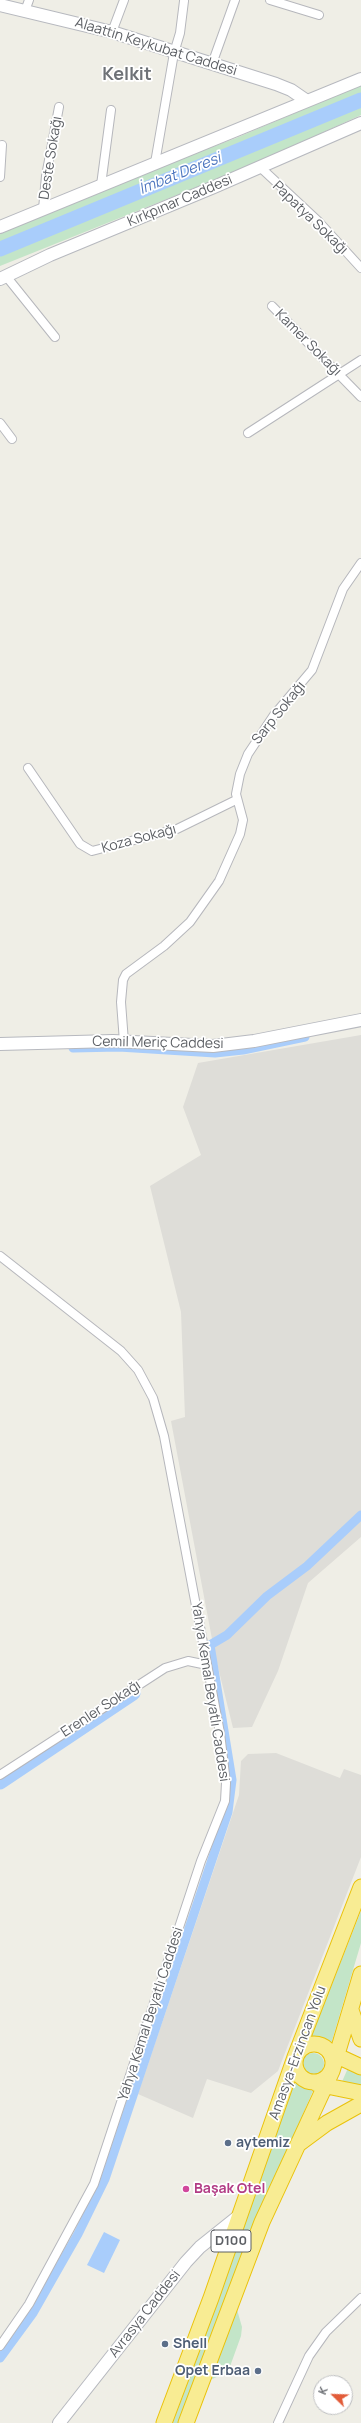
<!DOCTYPE html>
<html>
<head>
<meta charset="utf-8">
<style>
  body { margin:0 }
  #map { position:relative; width:361px; height:2423px; overflow:hidden; background:#efeee6; font-family:Manrope,sans-serif }
  canvas { display:block }
  .north { position:absolute; left:313px; top:2375px; width:40px; height:40px; box-sizing:border-box; background:#fff; border:1px solid #bebfc1; border-radius:50%; rotate:293deg; font-size:11px; font-weight:700; line-height:16px; text-align:center; color:#5d6065 }
  .north::after { content:''; display:block; margin:auto; width:14px; height:18px; background:#e25c39; clip-path:polygon(50% 0,100% 100%,50% 72%,0 100%) }
</style>
</head>
<body>
<div id="map">
<canvas width="361" height="2423"></canvas>
<div class="north">K</div>
</div>
<script>
const context = document.querySelector('canvas').getContext('2d');
context.lineJoin = 'round';
function fill(path, color) {
  context.fillStyle = color;
  context.fill(path, 'evenodd');
}
function toPath(rows) {
  const path = new Path2D();
  for (const r of rows) {
    if (r.length === 3) {
      path.moveTo(r[0] + r[2], r[1]);
      path.arc(r[0], r[1], r[2], 0, 2 * Math.PI);
      continue;
    }
    path.moveTo(r[0], r[1]);
    for (let i = 2; i < r.length; i += 2) path.lineTo(r[i], r[i + 1]);
  }
  return path;
}
function strokePath(path, color, width, dash) {
  context.strokeStyle = color;
  context.lineWidth = width;
  context.lineCap = dash ? 'butt' : 'round';
  context.setLineDash(dash || []);
  context.stroke(path);
}
function write(font, color, halo, rows, align = 'center') {
  context.font = font + ' Manrope,sans-serif';
  context.lineWidth = 3.5;
  context.setLineDash([]);
  context.textBaseline = 'middle';
  context.strokeStyle = halo;
  context.fillStyle = color;
  for (const [text, x, y, turn = 0] of rows) {
    context.save();
    context.translate(x, y);
    context.rotate((+turn || 0) * Math.PI / 180);
    context.textAlign = isNaN(turn) ? turn : align;
    if (halo) context.strokeText(text, 0, 0);
    context.fillText(text, 0, 0);
    context.restore();
  }
}
const industrial = toPath([
  [361,1035,361,1537,308,1583,278,1671,252,1727,233,1728,215,1655,171,1421,185,1417,181,1312,150,1186,201,1155,183,1107,198,1063],
  [276,1753,340,1778,344,1769,361,1775,361,1857,278,2071,251,2093,207,2079,193,2118,138,2094,239,1795,241,1761,248,1754]
]);
const green = toPath([
  [361,85,361,115,252,165,0,266,0,234,117,183,236,138],
  [361,1911,361,1943,331,2044,311,2037],
  [313,2064,11],
  [348,2068,361,2072,361,2087,341,2084],
  [292,2082,313,2091,245,2247,178,2423,173,2423,238,2245],
  [236,2306,242,2327,241,2336,228,2372,210,2380]
]);
const water = toPath([
  [104,2232,120,2240,104,2273,87,2265]
]);
const canal = toPath([
  [73,1048,119,1047,215,1053,243,1050,305,1037],
  [0,2358,33,2313,78,2234,105,2179,228,1812,232,1780,210,1645,227,1635,267,1596,307,1566,361,1515]
]);
const river = toPath([
  [0,249,361,100],
  [0,1782,133,1693]
]);
const street = toPath([
  [270,0,319,15],
  [25,11,29,0],
  [112,32,124,0],
  [212,64,235,0],
  [155,163,174,53,180,33,184,1],
  [260,167,319,222,361,268],
  [0,177,2,145],
  [101,185,111,110],
  [43,209,46,176,59,107],
  [6,276,55,337],
  [272,306,361,397],
  [0,423,12,439],
  [248,433,361,360],
  [28,768,80,844,92,851,177,829,236,800],
  [124,1042,121,1002,123,980,126,974,164,946,190,922,219,881,240,834,243,820,236,794,240,774,248,754,274,715,312,670,343,589,361,563],
  [0,1256,121,1351,138,1370,153,1398,164,1436,220,1733,226,1783,225,1801,201,1861,94,2184,29,2304,0,2346],
  [0,1775,165,1668,188,1661,207,1665],
  [278,2423,309,2356,326,2332,361,2298]
]);
const secondary = toPath([
  [0,5,112,32,276,84,291,90,307,101],
  [0,227,361,79],
  [0,279,50,255,214,187,361,123],
  [0,1044,113,1041,213,1046,254,1041,361,1020],
  [59,2423,186,2262,200,2247,240,2215]
]);
const highway = toPath([
  [351,2010,361,2039],
  [314,2063,19],
  [331,2053,361,2067],
  [317,2084,361,2093],
  [300,2143,327,2123,361,2104],
  [164,2423,211,2298,295,2057,361,1887],
  [186,2423,262,2222,332,2071,361,1974]
]);
const markers = [
  [228,2143,4,"#5c6f8a"],
  [186,2189,4,"#d1479c"],
  [165,2344,4,"#5c6f8a"],
  [258,2371,4,"#5c6f8a"]
];
const shields = [
  [231,2241,40]
];
const shieldNames = [
  ["D100",231,2241]
];
const streetNames = [
  ["Alaattin Keykubat Caddesi",156,47,17],
  ["Deste Sokağı",51,158,-81],
  ["Kırkpınar Caddesi",180,201,-23],
  ["Papatya Sokağı",310,218,44],
  ["Kamer Sokağı",308,343,45],
  ["Sarp Sokağı",279,713,-51],
  ["Koza Sokağı",139,839,-15],
  ["Cemil Meriç Caddesi",158,1043,1],
  ["Yahya Kemal Beyatlı Caddesi",210,1692,81],
  ["Erenler Sokağı",101,1709,-33],
  ["Yahya Kemal Beyatlı Caddesi",151,2014,-72],
  ["Amasya-Erzincan Yolu",298,2053,-70],
  ["Avrasya Caddesi",145,2314,-52]
];
const serviceNames = [
  ["aytemiz",236,2143],
  ["Shell",173,2344],
  ["Opet Erbaa",250,2371,"right"]
];
const hotelNames = [
  ["Başak Otel",194,2189]
];
const waterNames = [
  ["İmbat Deresi",180,174,-22]
];
const districtNames = [
  ["Kelkit",127,75]
];
fill(industrial, '#deddd8');
fill(green, '#c3e5c8');
fill(water, '#a9cdfb');
strokePath(canal, '#a9cdfb', 9);
strokePath(river, '#a9cdfb', 15);
strokePath(street, '#b6b7bc', 10);
strokePath(secondary, '#b7b9bf', 14);
strokePath(highway, '#eac20a', 17);
strokePath(street, '#fff', 8);
strokePath(secondary, '#fff', 12);
strokePath(highway, '#f8ec93', 15);
for (const [x, y, r, color] of markers) {
  const dot = new Path2D();
  dot.arc(x, y, r, 0, 2 * Math.PI);
  context.fillStyle = color;
  context.fill(dot);
  strokePath(dot, '#fff', 1.5);
}
for (const [x, y, w] of shields) {
  const box = new Path2D();
  box.roundRect(x - w / 2, y - 11, w, 22, 3);
  context.fillStyle = '#fff';
  context.fill(box);
  strokePath(box, '#5d6065', 1);
}
write('bold 13px', '#5d6065', null, shieldNames);
write('14px', '#5d6065', '#fff', streetNames);
write('bold 14px', '#4e5e75', '#fff', serviceNames, 'left');
write('bold 14px', '#b23c85', '#fff', hotelNames, 'left');
write('italic 15px', '#4c75bf', '#fff', waterNames);
write('bold 18px', '#6e7277', '#fff', districtNames);
</script>
</body>
</html>
